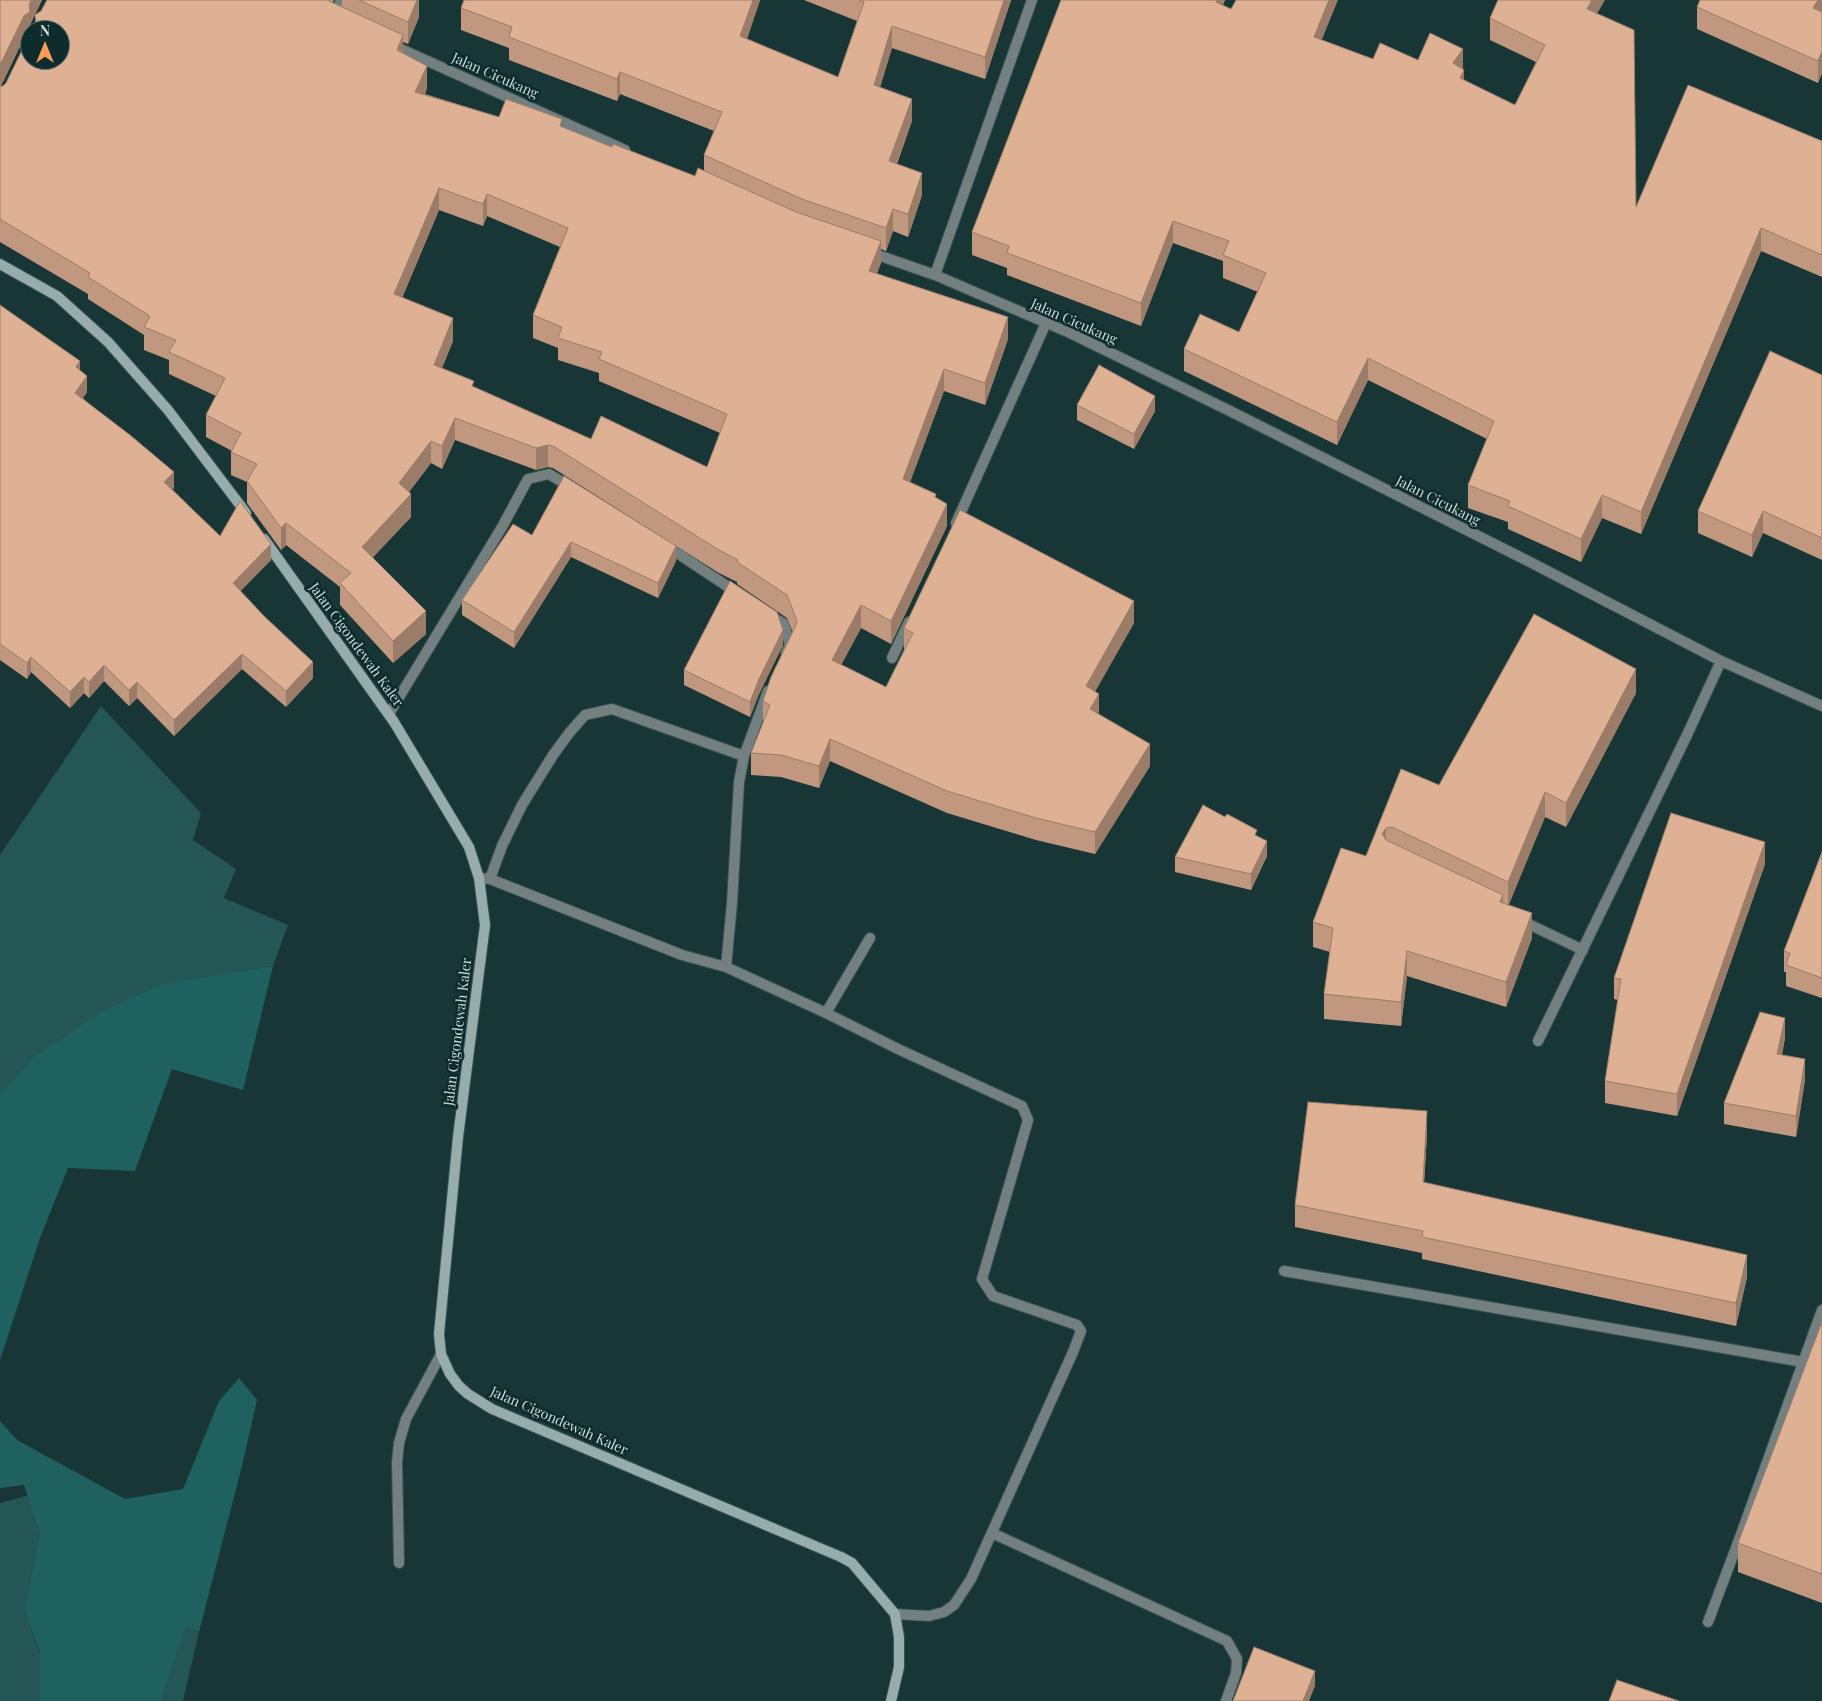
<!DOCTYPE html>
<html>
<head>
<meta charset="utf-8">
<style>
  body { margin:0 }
  #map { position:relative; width:1822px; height:1701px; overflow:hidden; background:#183635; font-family:"Playfair Display",serif }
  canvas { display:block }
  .north { position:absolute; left:20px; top:20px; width:50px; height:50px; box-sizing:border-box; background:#0e2c2b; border:1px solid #5a7271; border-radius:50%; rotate:0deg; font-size:14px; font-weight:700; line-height:20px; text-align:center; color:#ccdcdb }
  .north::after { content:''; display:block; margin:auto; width:18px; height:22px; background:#fd9c56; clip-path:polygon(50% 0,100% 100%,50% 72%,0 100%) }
</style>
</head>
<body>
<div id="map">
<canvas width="1822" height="1701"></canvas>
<div class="north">N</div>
</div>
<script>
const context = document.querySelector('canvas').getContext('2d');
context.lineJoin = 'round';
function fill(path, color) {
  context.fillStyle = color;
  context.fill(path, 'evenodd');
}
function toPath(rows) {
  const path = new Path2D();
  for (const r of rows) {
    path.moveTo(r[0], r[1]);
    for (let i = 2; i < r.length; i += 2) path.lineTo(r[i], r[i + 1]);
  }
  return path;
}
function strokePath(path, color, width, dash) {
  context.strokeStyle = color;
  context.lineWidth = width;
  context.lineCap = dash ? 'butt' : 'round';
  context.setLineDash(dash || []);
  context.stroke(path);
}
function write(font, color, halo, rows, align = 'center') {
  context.font = font + ' "Playfair Display",serif';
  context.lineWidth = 5;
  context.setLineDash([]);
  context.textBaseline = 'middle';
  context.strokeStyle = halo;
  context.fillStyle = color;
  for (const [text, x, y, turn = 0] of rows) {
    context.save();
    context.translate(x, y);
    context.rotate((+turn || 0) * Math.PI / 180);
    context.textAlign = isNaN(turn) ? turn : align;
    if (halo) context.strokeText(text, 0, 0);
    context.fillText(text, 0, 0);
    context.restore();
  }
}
const green = toPath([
  [101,706,201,813,193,840,236,869,224,898,288,925,273,966,228,974,0,1094,0,855],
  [30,1495,40,1533,24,1610,43,1661,40,1701,0,1701,0,1503],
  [186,1625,199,1632,183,1701,161,1701]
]);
const forest = toPath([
  [273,966,243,1090,172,1069,135,1171,68,1168,40,1238,0,1360,0,1094,36,1056,104,1010,163,984],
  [239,1378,257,1400,243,1462,199,1632,186,1626,161,1701,40,1701,40,1652,24,1610,40,1533,24,1485,0,1488,0,1421,17,1440,125,1499,183,1489,219,1401]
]);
const service = toPath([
  [1520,920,1583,950],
  [1538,1041,1687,735,1721,661],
  [1284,1271,1803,1362],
  [1708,1622,1740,1537,1822,1310]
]);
const minor = toPath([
  [334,17,341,0],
  [392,45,625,150],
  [869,252,935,275,1070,333,1230,411,1528,561,1721,661,1822,706],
  [935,275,1032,0],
  [956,523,1046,323],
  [665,545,739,594],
  [769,615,783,623,787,634,790,645,786,653],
  [892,658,909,622],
  [389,714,502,527,528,479,549,474,572,488],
  [744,756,768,691],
  [479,878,490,879,682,955,726,967,732,903,739,782,744,756,612,709,585,715,570,732,553,755,522,805,502,846,490,879],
  [726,967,826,1013,870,938],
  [826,1013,900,1050,1022,1106,1028,1120,982,1279,993,1296,1077,1325,1081,1331,1073,1352,971,1579,954,1605,944,1612,929,1616,895,1614],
  [992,1533,1227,1641,1237,1659,1236,1673,1226,1701],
  [399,1563,397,1462,399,1443,406,1419,441,1354]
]);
const secondary = toPath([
  [0,264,57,296,108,342,168,410,246,513],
  [264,539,394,722,469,847,479,878,485,925,458,1137,439,1334,441,1354,450,1374,459,1386,468,1394,492,1409,841,1557,852,1563,895,1614,899,1637,899,1667,891,1701]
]);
const wall = toPath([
  [0,0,42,0,30,25,30,34,24,38,1,86,3,86,6,83,35,23,35,15,41,11,47,0,334,0,332,3,342,7,342,0,419,0,419,17,408,44,403,42,403,53,427,88,425,94,499,117,562,127,612,147,695,176,704,170,704,155,714,131,620,94,617,101,509,60,509,48,461,30,461,8,464,0,760,0,747,39,838,77,857,21,804,0,1011,0,985,79,892,48,880,87,912,121,897,164,922,195,908,237,893,231,886,251,881,249,881,263,877,273,1008,339,985,405,944,391,910,482,936,498,947,526,891,644,861,628,841,665,886,687,904,650,904,628,1134,623,1095,691,1099,714,1150,766,1095,854,1036,840,947,813,830,761,819,788,781,777,751,775,751,753,763,723,763,701,793,633,787,618,737,584,737,582,719,573,676,546,676,561,658,598,571,557,514,648,462,615,462,600,532,535,671,543,553,468,548,467,536,470,455,440,442,469,431,463,409,492,411,517,373,557,426,634,393,663,340,605,340,587,286,545,281,550,247,503,247,482,231,475,231,452,232,451,206,437,206,415,216,396,169,374,169,360,144,350,144,335,88,299,88,294,0,242],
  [439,210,483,226,487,216,560,247,533,315,533,338,558,348,558,360,599,373,599,381,720,433,707,467,591,439,474,387,442,368,453,341,402,298],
  [1061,0,1225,0,1223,5,1231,9,1322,40,1373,59,1418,60,1463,69,1464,80,1515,105,1536,62,1490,40,1490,18,1597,14,1636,207,1822,141,1822,277,1761,251,1641,534,1602,518,1581,562,1508,529,1508,522,1468,508,1468,485,1487,439,1368,380,1337,445,1184,371,1184,349,1239,332,1258,292,1223,278,1223,261,1173,243,1141,326,1007,275,1007,268,972,255,972,232],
  [1822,0,1818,83,1697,29,1697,7],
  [0,305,80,370,87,392,83,398,174,488,172,489,220,536,271,560,240,591,313,678,286,707,242,669,174,736,137,698,129,706,104,681,89,698,84,693,70,708,31,672,27,679,0,660],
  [1822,375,1822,560,1763,533,1752,557,1698,533,1698,511],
  [1077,405,1155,411,1134,449,1077,420],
  [783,645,759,694,750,717,684,685,684,670],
  [1636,693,1566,827,1545,817,1508,905,1532,938,1506,1007,1407,976,1401,1026,1324,1019,1324,994,1330,952,1313,947,1313,922,1366,856,1401,769,1439,785],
  [1257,836,1267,856,1251,890,1175,872,1175,857],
  [1822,852,1822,998,1786,986,1786,972,1784,972,1784,951],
  [1765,864,1677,1116,1605,1103,1605,1081,1618,1000,1614,999,1614,978],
  [1785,1038,1782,1055,1805,1080,1796,1137,1724,1124,1724,1103],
  [1427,1133,1424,1182,1747,1277,1736,1326,1422,1259,1422,1253,1295,1227,1295,1205],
  [1822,1322,1822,1603,1738,1572,1738,1543]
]);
const shadedWall = toPath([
  [31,0,42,0,30,25,30,34,24,38,0,88,0,65],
  [417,0,419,0,419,17,408,44,408,22],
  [753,0,760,0,740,58,740,36],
  [1004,0,1011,0,985,79,985,57],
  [1217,0,1224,0,1216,24,1216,2],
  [1329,0,1338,0,1314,59,1314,37],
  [1592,0,1605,0,1587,31,1587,9],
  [1818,0,1822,0,1822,15,1813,8],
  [892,26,892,48,874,107,874,85],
  [403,35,403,57,397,50],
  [1463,49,1463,71,1453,63],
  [1822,51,1822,74,1818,83,1818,61],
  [427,66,427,88,415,114,415,92],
  [1464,70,1464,92,1460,78],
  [620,72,620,94,617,101,617,79],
  [912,99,912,121,889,183,889,161],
  [922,173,922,195,908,237,908,214],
  [439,188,439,210,394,317,394,294],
  [487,194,487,216,483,226,483,204],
  [893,209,893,231,886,251,886,228],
  [1173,221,1173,243,1141,326,1141,303],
  [1761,228,1761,251,1641,534,1641,512],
  [881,241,881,263,869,293,869,271],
  [1008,317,1008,339,985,405,985,383],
  [453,318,453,341,434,387,434,365],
  [1368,358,1368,380,1337,445,1337,422],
  [80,361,80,377,76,367],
  [944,369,944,391,903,501,903,479],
  [87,376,87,392,75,408,75,393],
  [1155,396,1155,411,1134,449,1134,434],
  [455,418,455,440,442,469,442,446],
  [431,441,431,463,399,505,399,483],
  [548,445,548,467,536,470,536,448],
  [174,472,174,488,164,498,164,482],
  [411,494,411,517,362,569,362,547],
  [1602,495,1602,518,1581,562,1581,539],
  [947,504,947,526,891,644,891,621],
  [1763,511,1763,533,1752,557,1752,535],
  [286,523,286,545,281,550,281,528],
  [571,542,571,557,514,648,514,632],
  [271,544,271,560,233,599,233,583],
  [676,546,676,561,658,598,658,583],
  [1134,601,1134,623,1086,708,1086,686],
  [861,605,861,628,832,682,832,660],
  [426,611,426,634,393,663,393,641],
  [783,630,783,645,759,694,750,717,750,702,759,679],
  [242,654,242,669,174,736,174,720],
  [31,657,31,672,27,679,27,663],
  [313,662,313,678,286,707,286,691],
  [104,665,104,681,89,698,89,682],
  [1636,669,1636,693,1566,827,1566,803],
  [84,677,84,693,70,708,70,692],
  [137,682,137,698,129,706,129,690],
  [1099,694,1099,716,1090,709],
  [830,739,830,761,819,788,819,766],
  [1150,744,1150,766,1095,854,1095,832],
  [1545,792,1545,817,1508,907,1508,882],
  [1386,828,1386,852,1382,834],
  [1267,841,1267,856,1251,890,1251,874],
  [1765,842,1765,864,1677,1116,1677,1094],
  [1503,895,1503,919,1500,902],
  [1532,913,1532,938,1506,1007,1506,982],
  [1407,951,1407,976,1401,1026,1401,1002],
  [1785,1018,1785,1038,1777,1075,1777,1054],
  [1805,1059,1805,1080,1796,1137,1796,1116],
  [1427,1111,1427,1133,1423,1204,1423,1182],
  [1747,1255,1747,1277,1736,1326,1736,1303],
  [1315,1671,1315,1686,1309,1701,1303,1701]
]);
const building = toPath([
  [0,0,31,0,29,5,30,12,24,16,0,65,0,0],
  [47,0,327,0,403,35,397,50,427,66,415,92,499,117,506,99,562,119,560,126,612,147,613,144,695,176,698,168,796,212,881,241,869,271,1008,317,985,383,944,369,903,479,936,494,935,497,947,504,891,621,861,605,832,660,886,687,913,633,904,628,960,510,1134,601,1086,686,1099,694,1090,709,1150,744,1095,832,1036,818,947,791,830,739,819,766,781,755,751,753,770,705,763,701,771,677,796,625,797,621,787,595,737,562,738,560,719,550,553,446,548,445,536,448,455,418,442,446,431,441,399,483,411,494,362,547,426,611,393,641,340,583,351,573,286,523,281,528,247,481,257,464,231,452,241,433,206,415,225,378,169,352,176,340,144,327,150,316,88,277,90,273,0,219,0,86,3,86,6,83,30,34,30,60,60,60,60,30,32,30,36,22,35,15,41,11,47,0],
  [439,188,483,204,487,194,568,228,533,315,562,327,558,338,602,352,599,359,727,414,707,467,601,416,591,439,472,386,474,381,434,365,453,318,394,294,439,188],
  [359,0,417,0,408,22,359,0],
  [464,0,753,0,740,36,838,77,864,2,859,0,1004,0,985,57,892,26,874,85,912,99,889,161,922,173,908,214,893,209,886,228,802,199,704,155,722,112,620,72,617,79,509,37,512,27,461,8,464,0],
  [1061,0,1217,0,1216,2,1231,9,1236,0,1329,0,1314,37,1373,59,1380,43,1418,60,1430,33,1463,49,1453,63,1464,70,1460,78,1515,105,1545,45,1490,18,1498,0,1592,0,1587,9,1634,30,1636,207,1688,85,1822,141,1822,255,1761,228,1641,512,1602,495,1581,539,1508,506,1510,501,1468,485,1494,421,1368,358,1337,422,1184,349,1200,314,1239,332,1266,273,1223,255,1229,241,1173,221,1141,303,1007,253,1009,246,972,232,1061,0],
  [1700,0,1818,0,1813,8,1822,12,1822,51,1818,61,1697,7,1700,0],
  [0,305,80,361,76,367,87,376,75,393,130,435,174,472,164,482,220,536,240,501,271,544,233,583,264,616,313,662,286,691,242,654,174,720,137,682,129,690,104,665,89,682,84,677,70,692,31,657,27,663,0,644,0,305],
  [1770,351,1822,375,1822,538,1763,511,1752,535,1698,511,1770,351],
  [1099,365,1155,396,1134,434,1077,405,1099,365],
  [564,476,676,546,658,583,571,542,514,632,462,600,513,524,532,535,564,476],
  [730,581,777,612,783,630,759,679,750,702,684,670,730,581],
  [1534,614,1636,669,1566,803,1545,792,1508,882,1392,827,1386,828,1382,834,1386,840,1503,895,1500,902,1532,913,1506,982,1407,951,1401,1002,1324,994,1333,928,1313,922,1341,848,1366,856,1401,769,1439,785,1534,614],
  [1203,805,1225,817,1227,814,1257,830,1255,835,1267,841,1251,874,1175,857,1203,805],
  [1671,813,1765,842,1677,1094,1605,1081,1621,979,1614,978,1671,813],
  [1822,852,1822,978,1786,965,1790,953,1784,951,1822,852],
  [1760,1012,1785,1018,1777,1054,1805,1059,1796,1116,1724,1103,1760,1012],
  [1308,1102,1427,1111,1423,1182,1747,1255,1736,1303,1422,1237,1423,1231,1295,1205,1308,1102],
  [1822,1322,1822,1574,1738,1543,1822,1322],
  [1254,1647,1315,1671,1303,1701,1233,1701,1254,1647],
  [1617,1680,1679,1701,1609,1701,1617,1680]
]);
const streetNames = [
  ["Jalan Cicukang",495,76,24],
  ["Jalan Cicukang",1074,322,24],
  ["Jalan Cicukang",1438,501,27],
  ["Jalan Cigondewah Kaler",356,645,54],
  ["Jalan Cigondewah Kaler",458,1032,-83],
  ["Jalan Cigondewah Kaler",559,1421,24]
];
fill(green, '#235654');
fill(forest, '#1e615e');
strokePath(service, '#385453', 12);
strokePath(minor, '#385453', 12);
strokePath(secondary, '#385453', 12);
strokePath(service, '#73807f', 10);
strokePath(minor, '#73807f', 10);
strokePath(secondary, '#97adac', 10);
fill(wall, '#bf987f');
fill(shadedWall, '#9b7c68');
fill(building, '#deb194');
strokePath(building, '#9b7c68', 1);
write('14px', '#ccdcdb', '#0e2c2b', streetNames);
</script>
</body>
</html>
